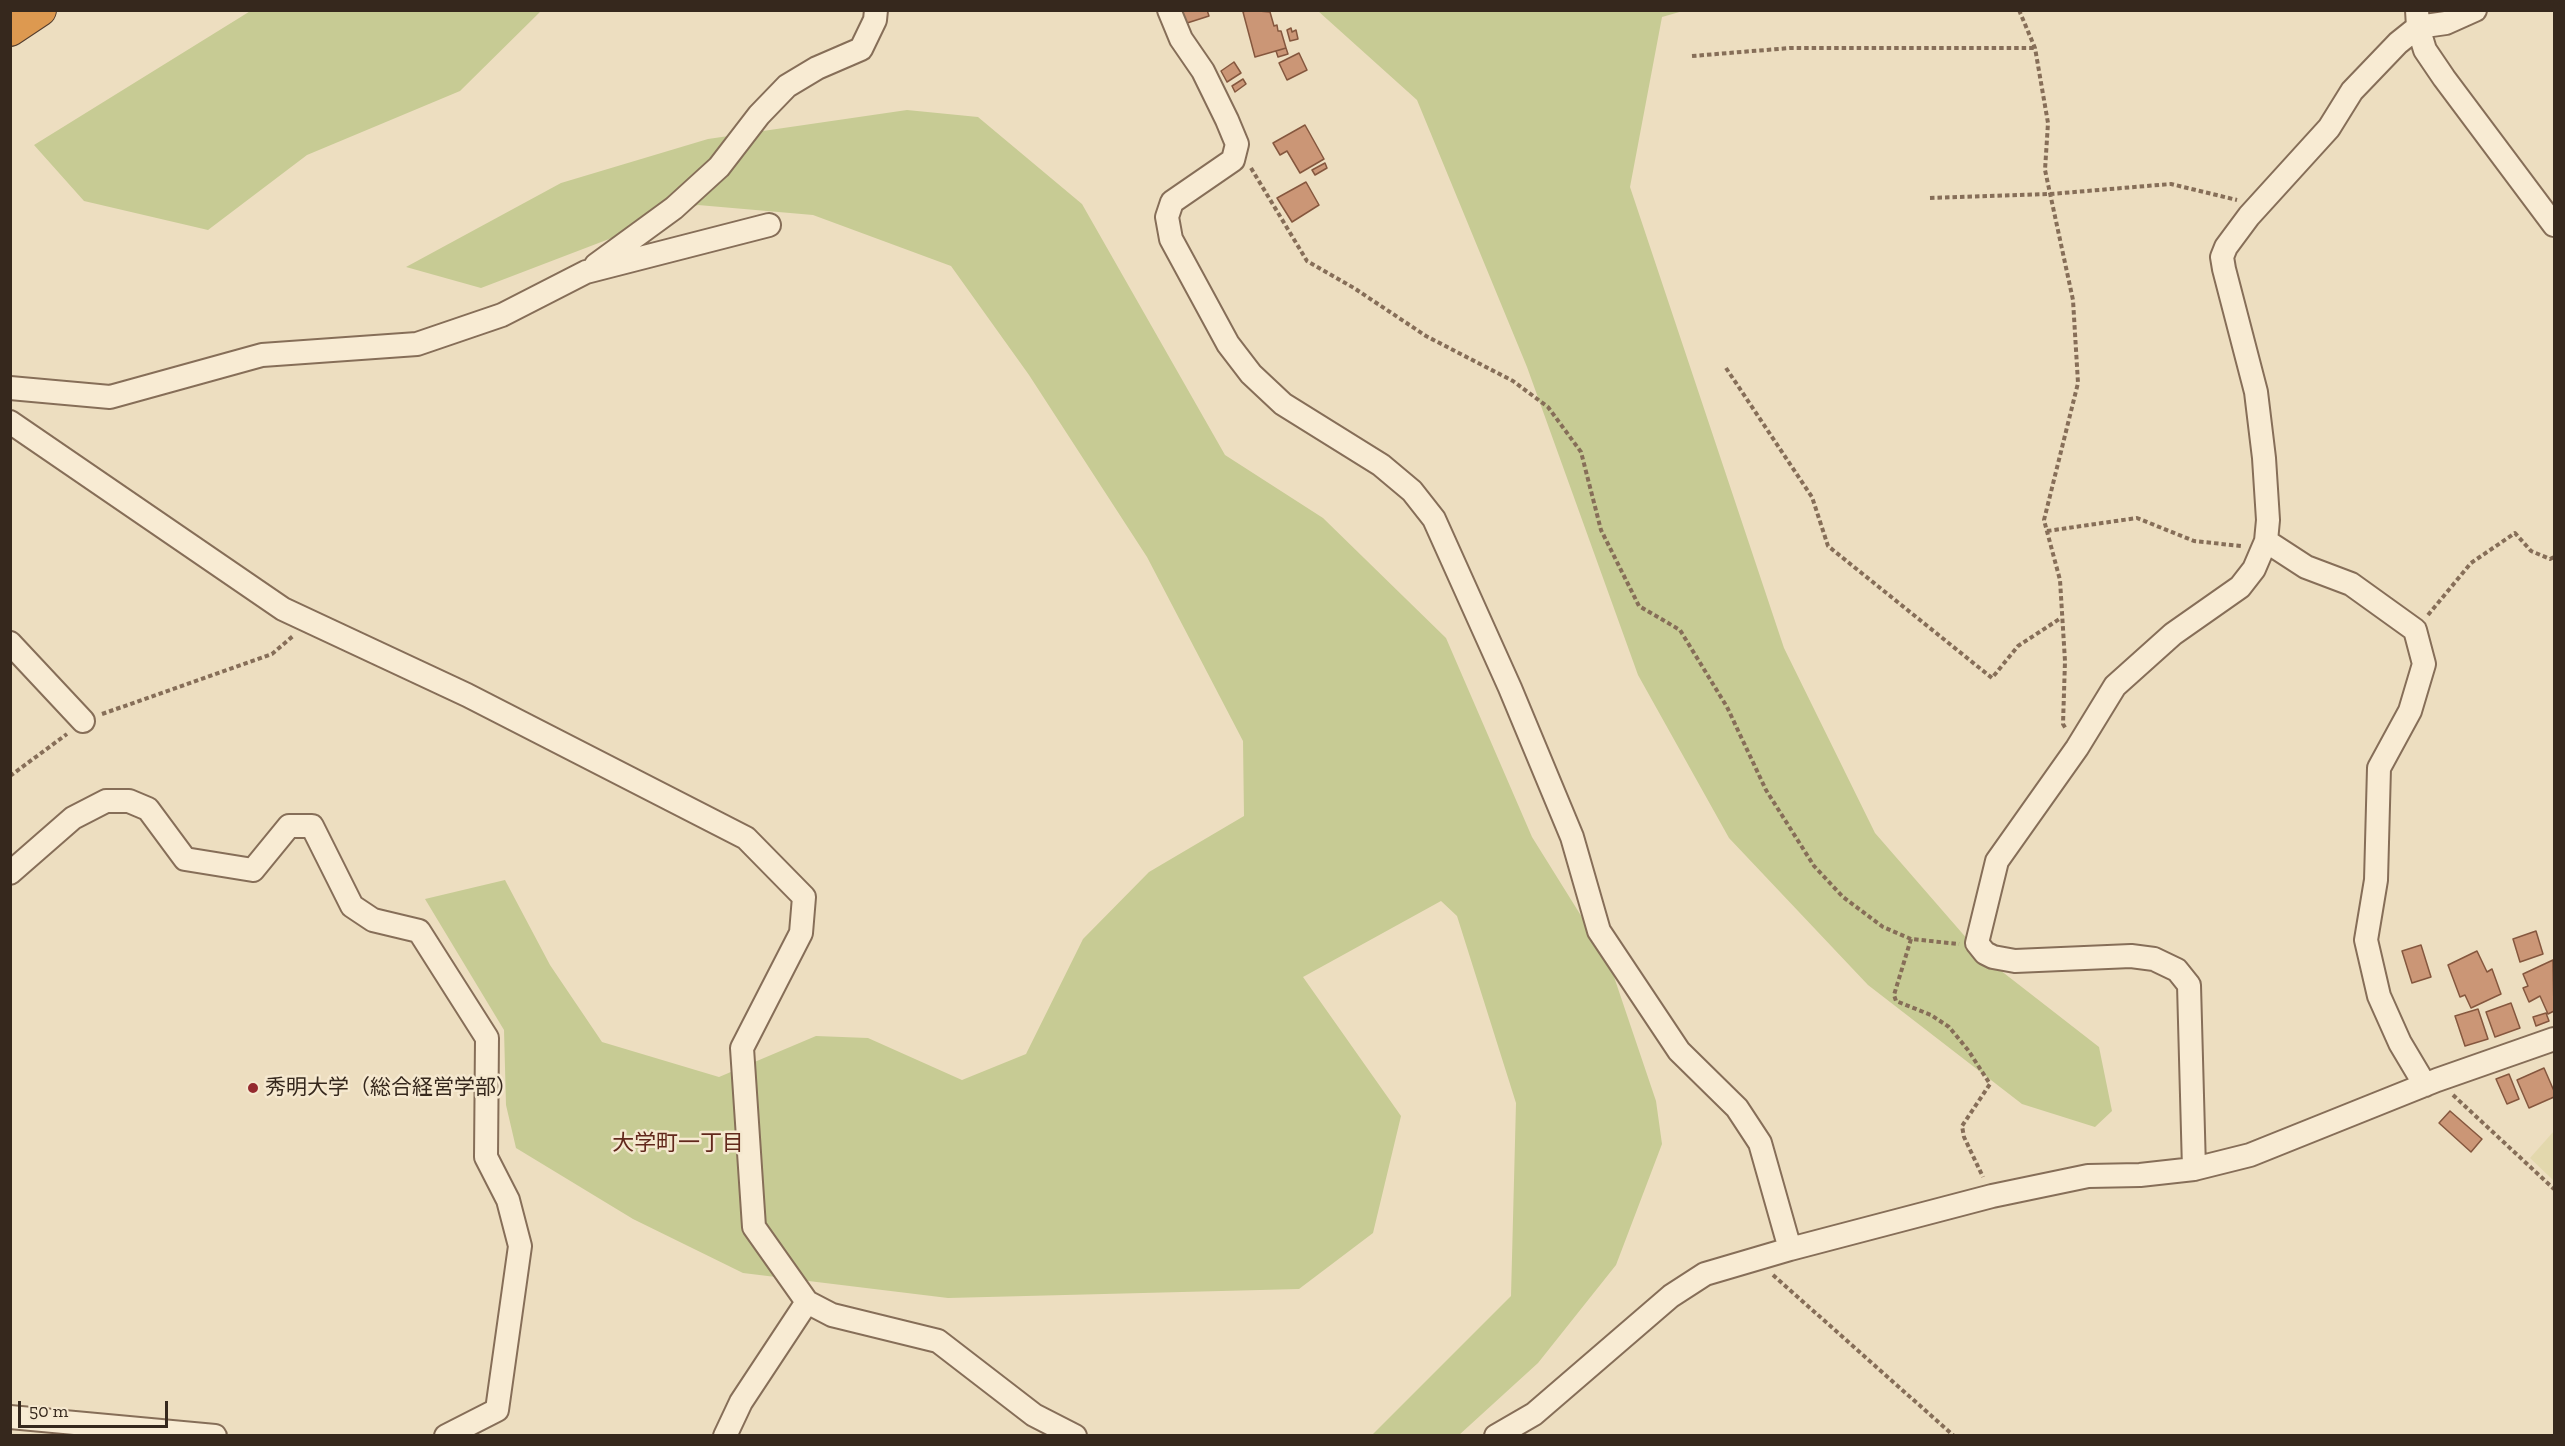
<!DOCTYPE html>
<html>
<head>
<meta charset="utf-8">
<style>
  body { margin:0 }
  #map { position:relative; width:2565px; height:1446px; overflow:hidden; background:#eddec0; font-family:"Zilla Slab",serif }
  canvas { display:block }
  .frame { position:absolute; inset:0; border:12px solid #36281d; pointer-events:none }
  .scale { position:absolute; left:18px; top:1401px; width:150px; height:27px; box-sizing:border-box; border:3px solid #36281d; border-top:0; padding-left:8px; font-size:18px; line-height:21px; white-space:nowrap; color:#36281d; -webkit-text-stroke:4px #f5e8cf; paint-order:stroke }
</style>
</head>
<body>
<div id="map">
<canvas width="2565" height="1446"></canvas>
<div class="frame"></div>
<div class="scale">50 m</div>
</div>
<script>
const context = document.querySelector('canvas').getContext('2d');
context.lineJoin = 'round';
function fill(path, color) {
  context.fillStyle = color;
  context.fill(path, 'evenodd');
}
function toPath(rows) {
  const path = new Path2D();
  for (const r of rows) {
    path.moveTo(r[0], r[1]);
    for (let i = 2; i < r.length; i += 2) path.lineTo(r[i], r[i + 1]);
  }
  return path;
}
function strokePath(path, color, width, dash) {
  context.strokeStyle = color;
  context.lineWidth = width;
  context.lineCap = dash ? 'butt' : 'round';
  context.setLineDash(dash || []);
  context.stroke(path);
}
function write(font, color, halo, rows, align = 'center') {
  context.font = font + ' "Zilla Slab","Noto Sans JP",serif';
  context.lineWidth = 5;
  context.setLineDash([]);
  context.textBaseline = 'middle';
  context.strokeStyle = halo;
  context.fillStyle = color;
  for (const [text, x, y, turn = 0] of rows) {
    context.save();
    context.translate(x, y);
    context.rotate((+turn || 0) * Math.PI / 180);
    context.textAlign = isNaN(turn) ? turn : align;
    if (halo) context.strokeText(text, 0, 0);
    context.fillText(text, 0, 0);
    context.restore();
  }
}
const farmland = toPath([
  [2554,1131,2554,1181,2530,1158]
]);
const green = toPath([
  [252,10,541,10,541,11,460,91,307,155,208,230,84,201,34,145],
  [1318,11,1683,11,1662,17,1630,187,1784,648,1875,833,1982,956,2099,1047,2112,1111,2095,1127,2022,1104,1868,985,1729,838,1638,675,1527,367,1417,100],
  [907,110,978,117,1082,204,1225,455,1323,518,1446,638,1532,837,1608,959,1656,1101,1662,1144,1616,1265,1538,1363,1459,1435,1372,1435,1511,1296,1516,1103,1457,916,1441,901,1303,977,1401,1116,1373,1233,1299,1289,948,1298,743,1273,633,1219,516,1148,506,1105,504,1030,425,899,505,880,550,965,602,1042,719,1077,816,1036,868,1038,962,1080,1026,1054,1083,939,1149,872,1244,816,1243,741,1147,557,1029,375,951,266,813,215,698,205,481,288,406,267,561,183,708,139]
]);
const building = toPath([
  [1175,10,1207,10,1209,16,1184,24,1175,10],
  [1247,10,1270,12,1274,26,1277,25,1278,31,1281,31,1286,48,1255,57,1243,12,1247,10],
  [1291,28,1292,32,1296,30,1298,39,1290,41,1287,30,1291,28],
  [1286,48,1288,54,1278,57,1276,51,1286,48],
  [1299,53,1307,70,1287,80,1279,63,1299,53],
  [1234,62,1241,73,1227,82,1221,71,1234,62],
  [1243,79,1246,84,1235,92,1232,86,1243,79],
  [1305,125,1324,159,1300,173,1287,151,1280,155,1273,143,1305,125],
  [1325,163,1327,168,1315,175,1312,170,1325,163],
  [1306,182,1319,205,1292,222,1277,198,1306,182],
  [2536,931,2543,954,2520,962,2513,939,2536,931],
  [2421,945,2431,977,2412,983,2402,951,2421,945],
  [2477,951,2487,972,2492,969,2501,994,2471,1008,2465,995,2460,997,2448,965,2477,951],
  [2553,960,2554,1011,2548,1014,2540,996,2529,1002,2523,988,2528,986,2523,974,2553,960],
  [2511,1003,2520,1028,2495,1037,2486,1012,2511,1003],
  [2478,1009,2488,1039,2465,1046,2455,1016,2478,1009],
  [2546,1013,2549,1021,2536,1026,2533,1017,2546,1013],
  [2544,1068,2554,1091,2554,1097,2529,1108,2517,1080,2544,1068],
  [2509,1074,2519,1099,2507,1104,2496,1079,2509,1074],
  [2450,1111,2482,1139,2471,1152,2439,1123,2450,1111]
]);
const path = toPath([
  [2019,10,2035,48,2048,123,2045,170,2073,300,2078,383,2044,520,2060,580,2065,661,2063,724,2066,729],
  [1692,56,1790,48,2035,48],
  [1251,168,1307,261,1354,288,1426,336,1513,381,1548,407,1581,452,1601,530,1639,606,1680,630,1727,707,1766,790,1814,866,1843,897,1883,927,1911,939,1959,944],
  [1930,198,2050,194,2171,184,2237,200],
  [1726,368,1812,497,1828,546,1992,678,2018,646,2061,618],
  [2047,531,2137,518,2194,541,2241,546],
  [2428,615,2471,563,2515,533,2531,551,2550,559,2554,557],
  [102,714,272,654,293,636],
  [10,776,67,734],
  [1911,939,1894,995,1896,1001,1931,1015,1949,1027,1968,1050,1990,1084,1962,1126,1964,1137,1983,1177],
  [2453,1095,2554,1189],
  [1773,1275,1954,1436]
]);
const minor = toPath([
  [1169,10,1181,39,1203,71,1227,120,1237,144,1233,160,1172,202,1167,217,1171,239,1228,344,1251,374,1283,404,1381,465,1412,491,1434,519,1510,688,1572,837,1599,931,1679,1051,1737,1108,1760,1143,1790,1249],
  [2417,10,2418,27,2446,23,2475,10],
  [596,265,674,208,719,167,759,115,787,86,817,68,861,49,875,20,876,10],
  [10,388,110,397,262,355,417,344,502,315,586,272,769,225],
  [10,422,283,609,467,695,746,838,804,897,801,933,742,1048,754,1227,807,1302],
  [2266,541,2306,567,2351,584,2415,630,2424,664,2410,711,2379,768,2376,880,2366,940,2379,996,2400,1043,2425,1085],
  [10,643,83,721],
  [10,873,73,818,106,801,129,801,148,809,185,859,253,870,289,826,312,826,352,906,373,920,419,931,487,1038,486,1157,508,1200,520,1246,497,1410,446,1436],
  [2194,1169,2189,985,2177,970,2154,959,2131,956,2015,961,1993,957,1985,953,1977,943,1997,861,2077,748,2115,686,2173,634,2240,587,2254,569,2266,541,2268,520,2264,458,2256,392,2224,269,2222,257,2226,247,2249,216,2329,128,2352,91,2398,43,2418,27,2425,50,2444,78,2554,225],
  [10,1417,215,1436],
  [725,1436,741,1402,807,1302,832,1315,938,1341,1034,1415,1075,1436],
  [1496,1436,1534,1414,1671,1296,1705,1274,1790,1249,1992,1196,2088,1176,2140,1175,2194,1169,2250,1155,2437,1080,2554,1039]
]);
const highway = toPath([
  [10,30,40,10]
]);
const markers = [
  [253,1088,6,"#94292e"]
];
const poiNames = [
  ["秀明大学（総合経営学部）",265,1088]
];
const neighbourhoodNames = [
  ["大学町一丁目",678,1144]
];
fill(farmland, '#e3d8ad');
fill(green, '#c7cb94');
fill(building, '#cb9676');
strokePath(building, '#85573e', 1.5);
strokePath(minor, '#866e58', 26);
strokePath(highway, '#533d2d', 34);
strokePath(path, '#866e58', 4, [4.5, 3]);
strokePath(minor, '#f8ebd3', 22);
strokePath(highway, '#dd9950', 32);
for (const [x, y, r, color] of markers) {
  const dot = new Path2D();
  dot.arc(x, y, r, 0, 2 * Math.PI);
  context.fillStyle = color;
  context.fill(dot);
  strokePath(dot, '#f5e8cf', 2);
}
write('21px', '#36281d', '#f5e8cf', poiNames, 'left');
write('22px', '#62281c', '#f5e8cf', neighbourhoodNames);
</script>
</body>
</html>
